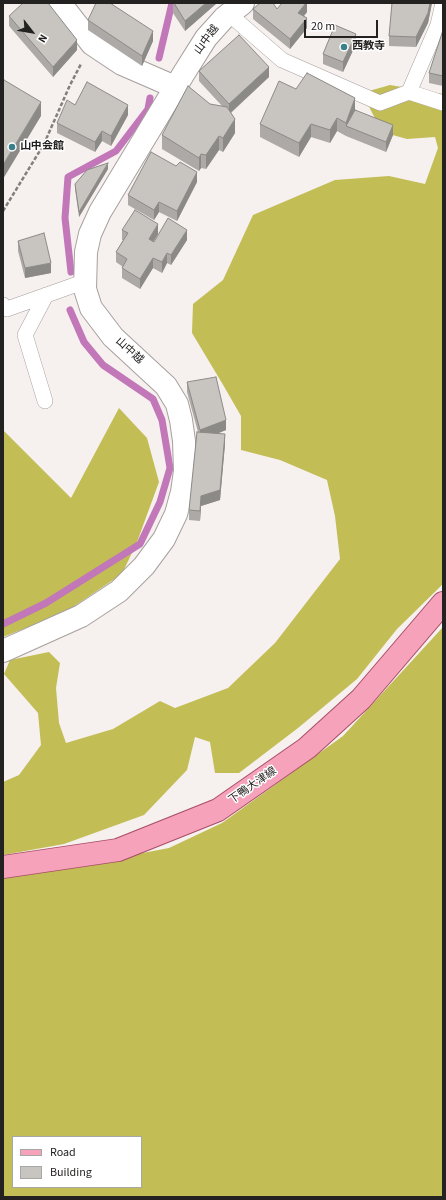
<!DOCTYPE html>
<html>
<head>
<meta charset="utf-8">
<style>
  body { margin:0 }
  #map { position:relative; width:446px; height:1200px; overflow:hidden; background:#f6f0ee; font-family:"Source Sans 3",sans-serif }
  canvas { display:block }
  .frame { position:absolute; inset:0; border:4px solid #242221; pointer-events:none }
  .legend { position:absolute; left:12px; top:1136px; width:130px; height:52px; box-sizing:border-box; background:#fff; border:1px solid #a7a7a6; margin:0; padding:5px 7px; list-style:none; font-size:12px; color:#242221 }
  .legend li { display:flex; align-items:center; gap:8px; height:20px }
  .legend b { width:20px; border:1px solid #a7a7a6 }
  .north { position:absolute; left:12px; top:12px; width:40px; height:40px; -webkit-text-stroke:3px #fff; paint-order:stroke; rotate:121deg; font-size:11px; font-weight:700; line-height:16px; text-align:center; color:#242221 }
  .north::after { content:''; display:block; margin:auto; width:14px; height:18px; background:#242221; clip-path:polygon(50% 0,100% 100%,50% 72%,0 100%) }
  .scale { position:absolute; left:304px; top:20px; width:74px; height:18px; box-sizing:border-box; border:2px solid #242221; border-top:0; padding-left:5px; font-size:12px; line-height:14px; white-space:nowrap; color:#242221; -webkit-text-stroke:3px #fff; paint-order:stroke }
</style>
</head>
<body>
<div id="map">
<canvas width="446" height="1200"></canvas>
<div class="frame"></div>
<ul class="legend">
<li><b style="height:5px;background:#f5a2ba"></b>Road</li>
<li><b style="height:11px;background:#c8c5c1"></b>Building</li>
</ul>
<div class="north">N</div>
<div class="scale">20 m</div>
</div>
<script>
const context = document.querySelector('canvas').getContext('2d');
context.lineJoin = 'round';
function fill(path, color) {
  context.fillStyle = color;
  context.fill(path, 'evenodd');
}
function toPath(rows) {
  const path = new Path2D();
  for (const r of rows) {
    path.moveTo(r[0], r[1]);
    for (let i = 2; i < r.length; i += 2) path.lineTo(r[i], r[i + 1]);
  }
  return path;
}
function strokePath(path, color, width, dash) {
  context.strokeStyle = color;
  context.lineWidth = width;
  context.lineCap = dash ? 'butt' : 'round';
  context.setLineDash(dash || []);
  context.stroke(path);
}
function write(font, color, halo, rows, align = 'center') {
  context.font = font + ' "Source Sans 3","Noto Sans JP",sans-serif';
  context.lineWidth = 3;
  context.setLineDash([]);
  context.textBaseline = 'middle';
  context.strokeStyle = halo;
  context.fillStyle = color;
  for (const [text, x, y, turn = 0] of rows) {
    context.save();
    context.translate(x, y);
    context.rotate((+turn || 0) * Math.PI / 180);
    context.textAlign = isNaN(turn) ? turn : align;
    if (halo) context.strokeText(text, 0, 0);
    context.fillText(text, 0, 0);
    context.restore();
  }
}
const forest = toPath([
  [390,85,443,94,443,584,397,629,357,679,298,728,239,773,215,773,210,742,195,737,187,770,144,815,64,844,3,855,3,782,19,775,41,745,38,713,4,674,10,660,49,652,60,663,56,688,59,723,66,743,113,729,160,701,175,708,228,688,275,643,340,559,335,516,327,480,280,460,241,450,241,416,222,383,192,333,193,304,223,280,253,215,335,180,389,176,425,184,438,148,435,137,407,139,382,132,362,93],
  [119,408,147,438,159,482,137,542,122,574,64,613,3,637,3,430,71,498],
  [443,627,443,1197,3,1197,3,878,54,870,169,848,222,823,343,736],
  [13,1137,141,1137,141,1187,13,1187]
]);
const stream = toPath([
  [159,58,172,3],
  [71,272,65,218,68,177,116,151,148,109,150,98],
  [3,624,46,603,140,544,160,502,170,468,162,420,153,399,103,365,84,342,70,310]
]);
const path = toPath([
  [3,211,44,144,70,85,81,64]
]);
const lane = toPath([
  [229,14,282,60,380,103,409,92,443,103],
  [409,92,438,25,443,3],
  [3,305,7,309,86,281],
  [45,401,25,335,46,295]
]);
const street = toPath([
  [60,3,92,44,122,64,175,87],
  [3,651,81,616,119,591,144,566,164,539,176,514,182,492,185,471,184,441,181,420,177,404,166,386,113,337,91,308,85,289,86,252,90,234,100,212,184,73,206,38,224,18,243,3]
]);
const primary = toPath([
  [3,867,118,850,218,810,307,748,361,699,443,603]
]);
const wall = toPath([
  [173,3,217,3,185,31,173,13],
  [307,3,307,12,304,16,307,28,290,49,253,19,253,9,277,9],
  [392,3,432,3,428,23,416,47,389,46,389,36],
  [9,16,77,50,53,77,9,26],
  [88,20,153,41,142,66,88,30],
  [443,30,443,86,429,83,429,73],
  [356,44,343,72,323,64,323,54],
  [199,71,269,77,231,113,235,133,223,152,219,150,206,169,201,168,199,171,162,149,162,135,210,104,223,107,199,81],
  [296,89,355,110,393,135,386,152,346,136,337,131,330,143,311,137,299,157,260,137,260,124],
  [75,105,128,115,111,146,102,141,95,152,57,133,57,123],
  [108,169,79,217,75,189,75,184],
  [197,182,177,221,159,212,154,220,128,205,128,195],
  [122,230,158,234,153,242,187,240,171,265,167,263,162,273,153,268,140,289,122,278,122,268,123,267,116,262,116,252,123,240,122,240],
  [18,241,51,273,25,278,18,251],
  [187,382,226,430,217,434,225,444,220,500,201,506,200,521,189,520,189,510,198,432,187,392]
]);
const shadedWall = toPath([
  [206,3,217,3,185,31,185,21],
  [306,3,307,3,307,12,298,23,298,13],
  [430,3,432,3,428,23,416,47,416,37],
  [307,18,307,28,290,49,290,39],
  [153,31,153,41,142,66,142,56],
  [356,34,356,44,343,72,343,62],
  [77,40,77,50,53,77,53,67],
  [269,67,269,77,229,114,229,104],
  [355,98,355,112,346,126,346,123],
  [41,102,41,116,3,179,3,165],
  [128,105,128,115,111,146,111,136],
  [337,118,337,131,330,143,330,130],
  [235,119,235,133,223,152,223,138],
  [311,124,311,137,299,157,299,143],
  [393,125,393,135,386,152,386,142],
  [102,131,102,141,95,152,95,142],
  [219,136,219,150,206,169,206,155],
  [201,154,201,168,199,171,199,158],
  [108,163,108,169,79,217,79,212],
  [197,172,197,182,177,221,177,211],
  [159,202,159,212,154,220,154,210],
  [158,224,158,234,149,249,149,239],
  [187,230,187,240,171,265,171,255],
  [167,253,167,263,162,273,162,262],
  [153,258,153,268,140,289,140,279],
  [51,263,51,273,25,278,25,268],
  [226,420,226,430,200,440,200,430],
  [225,434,225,444,220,500,201,506,200,521,200,511,201,496]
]);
const building = toPath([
  [23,3,48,3,77,40,53,67,9,16,23,3],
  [96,3,110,3,153,31,142,56,88,20,96,3],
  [174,3,206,3,185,21,174,3],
  [260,3,273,3,277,9,282,3,306,3,298,13,307,18,290,39,253,9,260,3],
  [392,3,430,3,428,13,416,37,389,36,392,3],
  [335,25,356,34,343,62,323,54,335,25],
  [443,30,443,76,429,73,443,30],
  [239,35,269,67,229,104,199,71,239,35],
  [307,73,355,98,346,123,337,118,330,130,311,124,299,143,260,124,279,81,296,89,307,73],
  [4,80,41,102,3,165,3,82,4,80],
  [87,82,128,105,111,136,102,131,95,142,57,123,67,100,75,105,87,82],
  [188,86,210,104,227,107,235,119,223,138,219,136,206,155,201,154,199,158,162,135,188,86],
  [355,110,393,125,386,142,346,126,355,110],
  [151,152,176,166,180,162,197,172,177,211,159,202,154,210,128,195,151,152],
  [108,163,79,212,75,184,87,170,108,163],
  [135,210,158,224,149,239,154,242,168,218,187,230,171,255,167,253,162,262,153,258,140,279,122,268,127,259,116,252,128,233,122,230,135,210],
  [44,233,51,263,25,268,18,241,44,233],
  [216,377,226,420,200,430,187,382,216,377],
  [197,432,225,434,220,490,201,496,200,511,189,510,197,432]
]);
const markers = [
  [344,47,4,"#39808a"],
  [12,147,4,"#39808a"]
];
const streetNames = [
  ["山中越",207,40,-53],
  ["山中越",129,351,42],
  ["下鴨大津線",253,786,-35]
];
const poiNames = [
  ["西教寺",352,47],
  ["山中会館",20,147]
];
fill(forest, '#c2bd55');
strokePath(stream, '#c177b8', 7);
strokePath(lane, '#a6a09e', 16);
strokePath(street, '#a6a09e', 24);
strokePath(primary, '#a84d67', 24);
strokePath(path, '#837f7e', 2.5, [4, 2]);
strokePath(lane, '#fff', 15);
strokePath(street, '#fff', 22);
strokePath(primary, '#f5a2ba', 22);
fill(wall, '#aca9a6');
fill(shadedWall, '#8c8a87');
fill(building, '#c8c5c1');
strokePath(building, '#8c8a87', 1);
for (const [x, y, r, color] of markers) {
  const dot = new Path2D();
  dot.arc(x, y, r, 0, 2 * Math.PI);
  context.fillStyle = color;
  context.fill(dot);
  strokePath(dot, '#fff', 1.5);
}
write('11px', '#242221', '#fff', streetNames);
write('bold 11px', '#242221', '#fff', poiNames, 'left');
</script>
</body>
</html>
